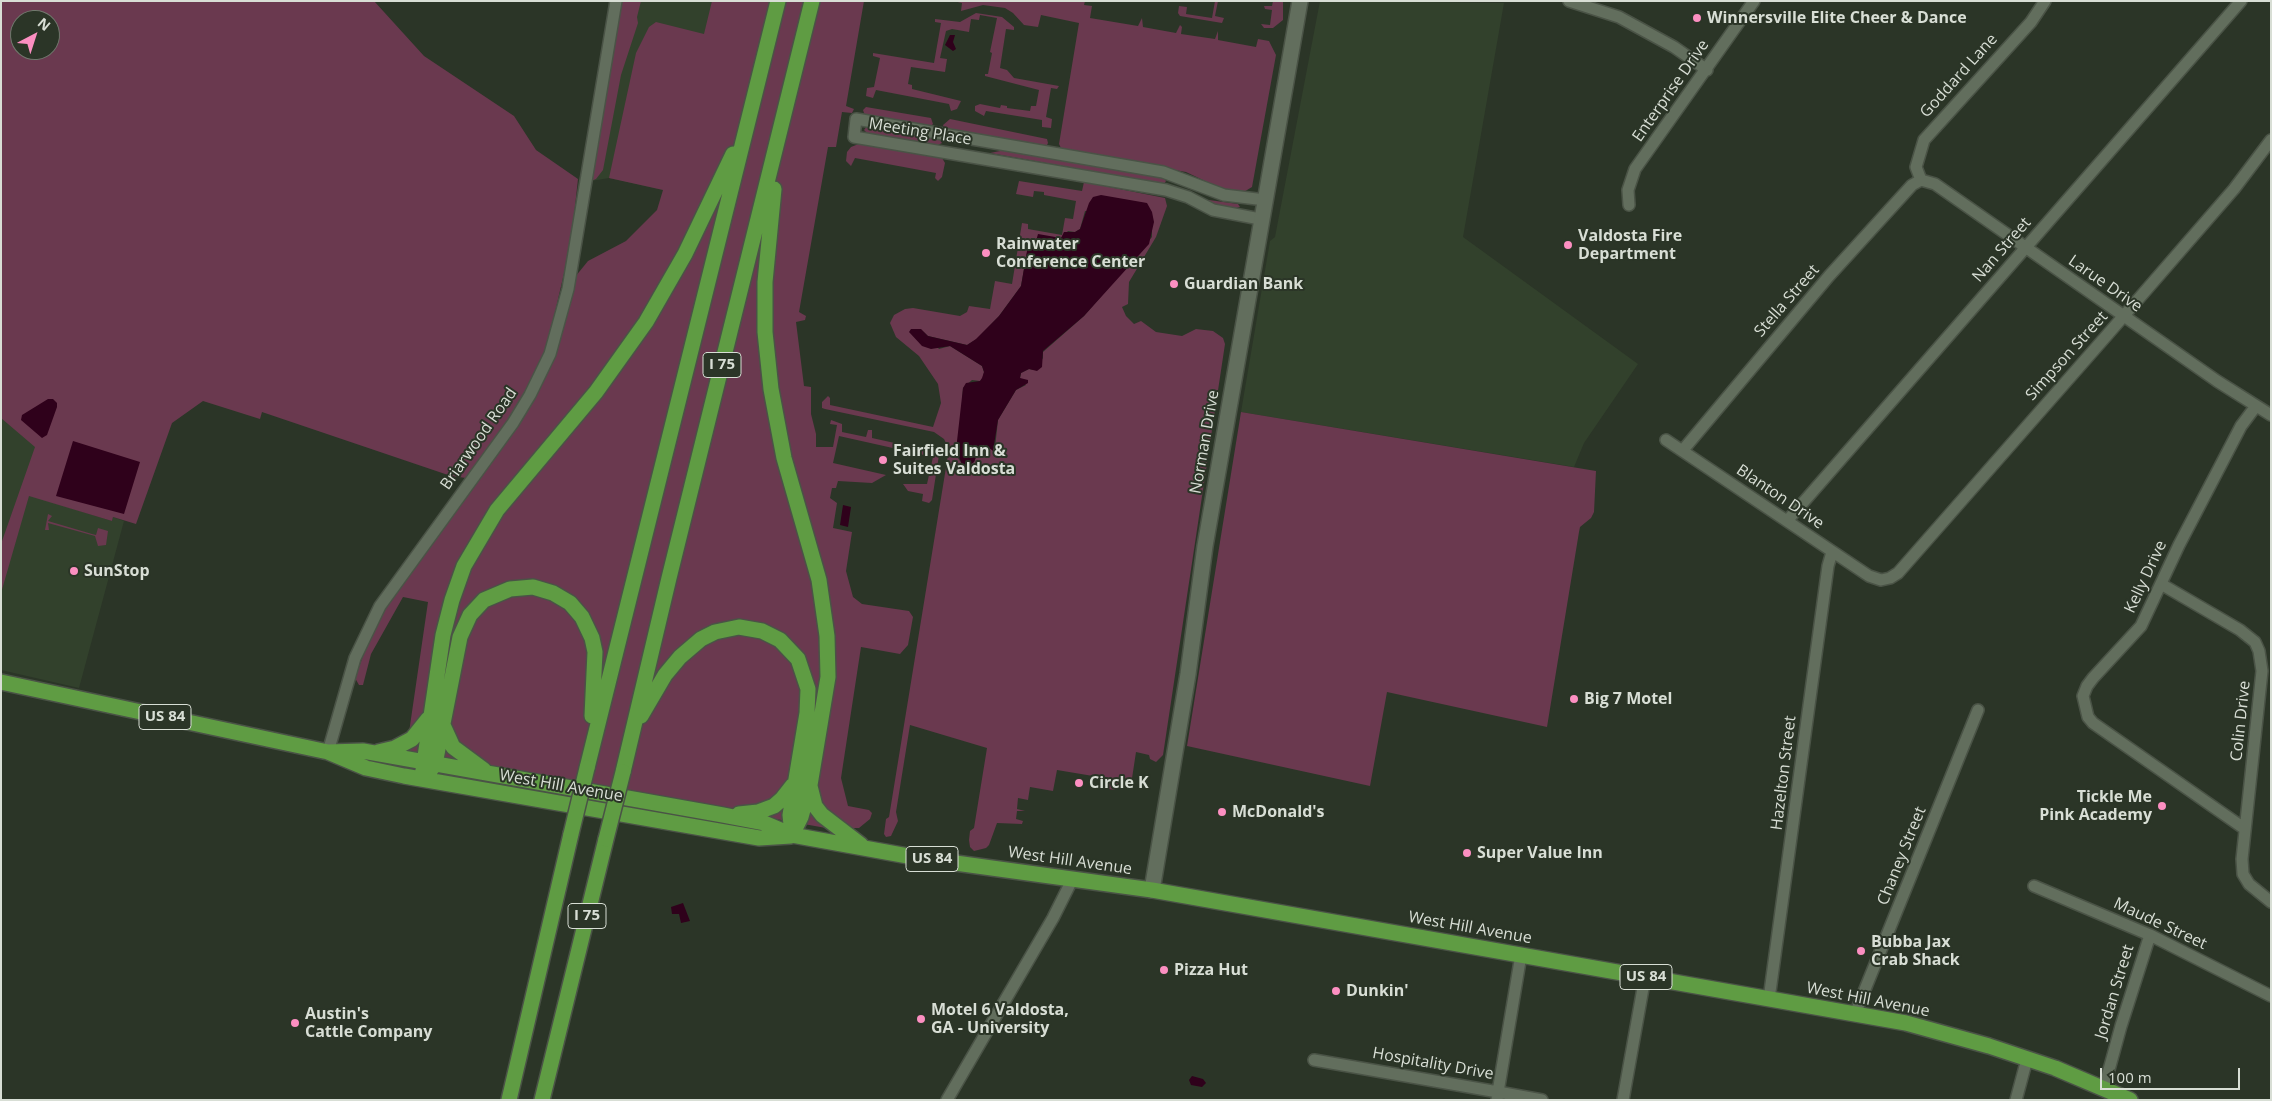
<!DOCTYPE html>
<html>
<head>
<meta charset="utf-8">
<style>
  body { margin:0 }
  #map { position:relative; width:2272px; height:1101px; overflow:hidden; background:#2b3527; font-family:"Open Sans",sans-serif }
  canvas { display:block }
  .frame { position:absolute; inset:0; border:2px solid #d8ded5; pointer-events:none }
  .north { position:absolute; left:10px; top:10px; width:50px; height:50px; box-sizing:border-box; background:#2b3527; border:1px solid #70796d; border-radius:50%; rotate:40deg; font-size:14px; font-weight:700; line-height:20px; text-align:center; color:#d8ded5 }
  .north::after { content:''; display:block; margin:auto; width:18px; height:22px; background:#fc8fc1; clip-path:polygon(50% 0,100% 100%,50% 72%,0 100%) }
  .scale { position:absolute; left:2100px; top:1068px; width:140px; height:22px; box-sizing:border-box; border:2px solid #d8ded5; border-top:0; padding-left:6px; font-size:15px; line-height:18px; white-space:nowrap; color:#d8ded5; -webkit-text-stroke:4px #2b3527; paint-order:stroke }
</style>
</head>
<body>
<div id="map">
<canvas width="2272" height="1101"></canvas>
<div class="frame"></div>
<div class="north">N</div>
<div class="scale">100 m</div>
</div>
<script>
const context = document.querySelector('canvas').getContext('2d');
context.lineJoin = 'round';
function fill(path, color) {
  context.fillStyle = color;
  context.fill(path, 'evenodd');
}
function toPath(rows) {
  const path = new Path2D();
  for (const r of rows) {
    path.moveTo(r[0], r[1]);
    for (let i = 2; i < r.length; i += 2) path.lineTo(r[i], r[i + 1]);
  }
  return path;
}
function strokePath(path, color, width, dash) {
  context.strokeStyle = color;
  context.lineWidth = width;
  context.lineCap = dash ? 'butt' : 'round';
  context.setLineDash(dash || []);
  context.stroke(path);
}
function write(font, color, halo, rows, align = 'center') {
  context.font = font + ' "Open Sans",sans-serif';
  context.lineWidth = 4;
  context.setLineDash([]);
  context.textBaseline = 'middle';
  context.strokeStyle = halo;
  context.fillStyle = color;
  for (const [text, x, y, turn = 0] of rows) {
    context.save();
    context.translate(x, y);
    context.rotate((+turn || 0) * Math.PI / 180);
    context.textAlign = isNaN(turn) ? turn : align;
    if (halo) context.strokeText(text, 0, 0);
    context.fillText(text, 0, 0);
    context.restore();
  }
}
const built = toPath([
  [621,1,722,1,664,190,609,178,591,181],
  [1320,1,1504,3,1463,237,1638,364,1584,443,1574,467,1241,412,1270,241,1275,237],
  [54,375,29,495,112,521,113,517,124,521,79,688,1,670,1,407]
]);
const green = toPath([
  [1,1,374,1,424,56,514,116,536,150,578,179,571,243,547,347,530,387,493,443,466,478,451,476,262,412,260,419,203,401,172,423,136,524,113,517,112,521,29,496,1,593,1,544,35,447,1,418],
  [20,20,50,20,50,50,20,50],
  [621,1,641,1,637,17,638,23,621,75,603,170,596,179,591,181],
  [712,1,864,1,846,106,854,109,852,113,842,112,836,147,828,147,799,312,806,316,805,320,796,322,804,386,811,387,811,414,816,434,816,447,833,447,837,425,830,424,831,420,842,424,842,432,866,437,868,430,872,430,872,438,931,451,933,444,939,455,932,500,929,503,922,501,923,494,908,491,903,484,927,484,933,457,839,436,833,463,886,475,872,483,838,481,836,488,832,488,830,498,837,503,833,528,852,532,846,571,853,597,862,604,909,611,913,617,908,645,900,654,861,647,841,778,848,806,869,810,872,813,870,819,859,828,826,828,406,753,428,602,403,597,371,654,363,685,359,685,355,678,376,620,520,421,540,389,557,349,575,277,588,261,626,241,657,210,663,190,609,178,636,53,649,27,656,22,704,34],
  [953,1,1085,1,1084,5,1092,6,1090,18,1138,26,1142,18,1143,27,1176,33,1180,25,1182,27,1181,34,1215,39,1218,31,1218,40,1256,47,1258,39,1269,41,1276,55,1252,187,1242,193,1222,189,1186,172,1062,150,1059,144,1079,23,1041,15,1038,27,1024,25,1013,13,1005,8,983,5,961,11,962,3],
  [1215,1,1218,1,1215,16,1224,18,1222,23,1180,16,1178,13,1179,6,1187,7,1186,14,1212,18],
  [1273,1,1283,1,1283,20,1273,28,1264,28,1261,24,1270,25,1272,10,1265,9,1264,6,1272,6],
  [976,13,1002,17,1014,27,1014,30,1006,29,1000,68,1007,70,1014,78,1059,86,1057,89,1051,88,1046,117,1052,119,1051,128,1042,127,1042,120,986,111,984,116,975,111,975,106,980,104,1000,108,1001,105,1007,106,1007,108,1030,111,1031,106,1036,106,1039,90,985,76,985,74,988,74,992,53,990,52,997,18,980,15,979,20,971,19,969,32,952,29,946,31,940,58,947,59,945,72,911,67,908,84,912,85,912,89,961,101,957,109,951,111,949,104,876,90,873,98,866,96,867,88,874,87,880,58,873,56,873,53,934,63,941,23,935,22,935,19,960,22],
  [866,107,931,118,933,124,930,127,865,116,863,110],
  [950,119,1047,139,1048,143,1046,147,945,130,943,125],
  [867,126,939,139,942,143,938,145,867,133,864,130],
  [861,143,942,158,945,163,942,177,938,181,935,178,936,173,855,158,851,166,846,161,847,152,851,147],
  [1005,150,1164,178,1166,181,1164,184,990,153],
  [1019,181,1082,191,1084,182,1165,198,1167,206,1156,237,1129,282,1128,304,1122,307,1126,316,1134,324,1141,321,1156,332,1182,336,1196,329,1213,331,1223,338,1225,344,1163,755,1156,762,1150,759,1149,755,1136,752,1131,785,1120,783,1120,787,1115,786,1115,790,1103,788,1105,778,1057,770,1053,791,1030,787,1028,800,1018,798,1017,809,1025,811,1017,811,1016,819,1023,821,1022,824,997,823,989,845,986,848,974,851,970,847,969,840,970,831,974,828,987,748,910,725,896,812,898,821,891,836,886,837,884,834,886,819,889,817,949,449,944,439,934,432,825,409,822,408,822,402,828,396,830,398,830,405,933,427,941,403,938,384,919,356,896,337,890,323,894,315,905,309,913,308,960,316,967,312,969,306,990,309,995,281,1012,284,1022,223,1028,224,1028,229,1062,235,1065,218,1073,219,1076,201,1044,195,1044,192,1034,191,1033,197,1016,194],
  [1085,211,1152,212,1152,237,1084,316,1043,352,1043,358,1034,370,1029,369,1021,373,1020,378,1026,385,1016,390,998,420,995,448,991,449,986,445,981,445,974,462,968,466,962,464,958,458,963,388,972,380,980,381,983,378,984,372,982,366,950,346,939,349,921,329,928,336,967,345,977,339,999,316,1021,286,1028,247,1036,241,1061,238,1068,231,1075,232,1080,229],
  [1209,200,1238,204,1240,207,1233,209,1209,203],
  [1241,412,1596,471,1594,512,1591,518,1580,527,1579,532,1547,727,1387,692,1370,786,1187,746],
  [48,514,52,516,48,521,92,534,96,535,98,528,108,531,106,545,98,546,95,536,48,523,49,530,45,530]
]);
const water = toPath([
  [950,35,955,35,953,42,956,49,953,51,945,45],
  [1101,195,1147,203,1152,212,1154,222,1149,244,1084,316,1043,351,1042,367,1037,371,1029,369,1021,373,1020,378,1028,380,1028,383,1016,390,998,420,993,451,986,445,981,445,974,462,968,466,962,464,956,450,963,388,966,383,980,381,982,378,984,372,982,366,950,346,931,349,922,346,909,332,911,329,921,329,928,336,967,345,976,339,999,316,1021,286,1027,251,1028,247,1036,241,1038,234,1061,238,1064,232,1075,232,1080,229,1089,203,1093,197],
  [48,399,53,399,57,403,57,407,47,435,42,438,21,420,22,415],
  [73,441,140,462,124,514,56,496],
  [843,505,851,507,848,527,840,525],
  [683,903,690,921,681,923,679,914,672,914,671,907],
  [1192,1076,1203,1079,1206,1083,1202,1087,1191,1085,1189,1080]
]);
const street = toPath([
  [1569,1,1619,17,1674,47,1707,70],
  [1921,180,1935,184,2217,381,2271,415],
  [1921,180,1916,167,1924,140,2031,22,2045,1],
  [1629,205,1628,190,1635,169,1754,1],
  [1260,219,1213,210,1188,197,1166,190,854,137,856,119,1163,172,1224,195,1265,200],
  [1666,440,1869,576,1881,580,1890,578,1898,573,2108,334,2234,189,2271,140],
  [1683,450,1829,276,1912,185,1921,180],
  [1787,521,2241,1],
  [2161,584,2240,630,2255,642,2259,651,2262,671,2242,859,2243,874,2249,884,2271,902],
  [328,752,355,658,380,606,513,423,530,395,550,354,568,289,616,1],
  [2245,829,2093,723,2088,717,2083,696,2087,686,2093,678,2141,626,2179,545,2227,453,2241,426,2256,406],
  [2034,886,2150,935,2271,996],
  [1769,999,1828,566,1832,552],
  [1855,1014,1978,710],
  [1314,1060,1498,1092,1521,955],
  [2104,1088,2121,1026,2150,935],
  [947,1100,1053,918,1073,878],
  [1497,1100,1498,1092,1542,1100],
  [1623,1100,1645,977],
  [2016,1100,2027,1059]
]);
const secondary = toPath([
  [1152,890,1188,674,1205,546,1300,1]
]);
const highway = toPath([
  [774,189,765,282,765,332,771,389,784,458,819,580,827,636,828,677,810,785,801,817,792,835],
  [1,682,328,752,366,768,404,776,759,838,791,836],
  [641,716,665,675,680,657,701,639,715,632,739,627,762,631,780,640,798,659,808,689,807,713,790,815,792,834],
  [443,725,453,747,484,770],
  [328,752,363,751,723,815,764,823,792,835,919,858,1152,890,1906,1023,1989,1046,2055,1068,2130,1100],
  [378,752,395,748,412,739,428,719],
  [587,768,778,1],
  [423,770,443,635,452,600,464,566,497,510,596,392,646,322,685,254,733,154],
  [430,771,435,764,460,637,470,615,484,600,510,589,533,587,553,593,570,603,582,617,592,638,595,652,592,716],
  [623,772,669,578,812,1],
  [810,786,815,806,822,815,861,845],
  [739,814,758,812,774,806,782,799,793,785],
  [509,1100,571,834],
  [542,1100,606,839]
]);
const rail = toPath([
  [1,1100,2,1100]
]);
const highwayBridge = toPath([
  [571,834,587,768],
  [606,839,623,772]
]);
const markers = [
  [1697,18,5,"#fc8fc1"],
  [1568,245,5,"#fc8fc1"],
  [986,253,5,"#fc8fc1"],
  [1174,284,5,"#fc8fc1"],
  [883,460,5,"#fc8fc1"],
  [74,571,5,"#fc8fc1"],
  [1574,699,5,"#fc8fc1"],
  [1079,783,5,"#fc8fc1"],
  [2162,806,5,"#fc8fc1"],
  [1222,812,5,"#fc8fc1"],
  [1467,853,5,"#fc8fc1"],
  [1861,951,5,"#fc8fc1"],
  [1164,970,5,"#fc8fc1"],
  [1336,991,5,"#fc8fc1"],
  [921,1019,5,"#fc8fc1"],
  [295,1023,5,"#fc8fc1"]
];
const shields = [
  [722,365,38],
  [165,717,52],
  [932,859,52],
  [587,916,38],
  [1646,977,52]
];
const shieldNames = [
  ["I 75",722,365],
  ["US 84",165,717],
  ["US 84",932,859],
  ["I 75",587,916],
  ["US 84",1646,977]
];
const poiNames = [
  ["Winnersville Elite Cheer & Dance",1707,18],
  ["Valdosta Fire",1578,236],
  ["Department",1578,254],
  ["Rainwater",996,244],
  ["Conference Center",996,262],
  ["Guardian Bank",1184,284],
  ["Fairfield Inn &",893,451],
  ["Suites Valdosta",893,469],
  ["SunStop",84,571],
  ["Big 7 Motel",1584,699],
  ["Circle K",1089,783],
  ["Tickle Me",2152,797,"right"],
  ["Pink Academy",2152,815,"right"],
  ["McDonald's",1232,812],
  ["Super Value Inn",1477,853],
  ["Bubba Jax",1871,942],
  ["Crab Shack",1871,960],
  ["Pizza Hut",1174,970],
  ["Dunkin'",1346,991],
  ["Motel 6 Valdosta,",931,1010],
  ["GA - University",931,1028],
  ["Austin's",305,1014],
  ["Cattle Company",305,1032]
];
const streetNames = [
  ["Goddard Lane",1959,76,-48],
  ["Enterprise Drive",1671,91,-55],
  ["Meeting Place",920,132,9],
  ["Nan Street",2002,250,-49],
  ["Larue Drive",2105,284,35],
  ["Stella Street",1787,301,-49],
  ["Simpson Street",2067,356,-48],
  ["Briarwood Road",479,439,-55],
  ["Norman Drive",1205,442,-80],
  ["Blanton Drive",1780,497,34],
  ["Kelly Drive",2146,577,-65],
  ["Colin Drive",2241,721,-84],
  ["Hazelton Street",1784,773,-83],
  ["West Hill Avenue",561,786,10],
  ["Chaney Street",1902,856,-68],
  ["West Hill Avenue",1070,861,8],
  ["Maude Street",2160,924,25],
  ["West Hill Avenue",1470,928,10],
  ["Jordan Street",2115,992,-73],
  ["West Hill Avenue",1868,1000,11],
  ["Hospitality Drive",1433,1064,10]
];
fill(built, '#32412c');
fill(green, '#6a394f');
fill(water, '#2f011b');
strokePath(street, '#4a5346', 14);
strokePath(secondary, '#4a5346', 18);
strokePath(highway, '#4a5346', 18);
strokePath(street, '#626e5d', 11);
strokePath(secondary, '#626e5d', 15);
strokePath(highway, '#5f9c43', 15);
strokePath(rail, '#a6ada2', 2.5, [10, 5]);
strokePath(highwayBridge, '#4a5346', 18, []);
strokePath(highwayBridge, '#5f9c43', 15);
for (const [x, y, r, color] of markers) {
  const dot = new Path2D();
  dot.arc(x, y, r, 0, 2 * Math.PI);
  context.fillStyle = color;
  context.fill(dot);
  strokePath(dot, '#2b3527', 2);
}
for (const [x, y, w] of shields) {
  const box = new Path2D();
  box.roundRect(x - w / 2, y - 12.5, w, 25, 4);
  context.fillStyle = '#2b3527';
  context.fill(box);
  strokePath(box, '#d8ded5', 1);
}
write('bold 15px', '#d8ded5', null, shieldNames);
write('bold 16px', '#d8ded5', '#2b3527', poiNames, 'left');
write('16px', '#d8ded5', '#2b3527', streetNames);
</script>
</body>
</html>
